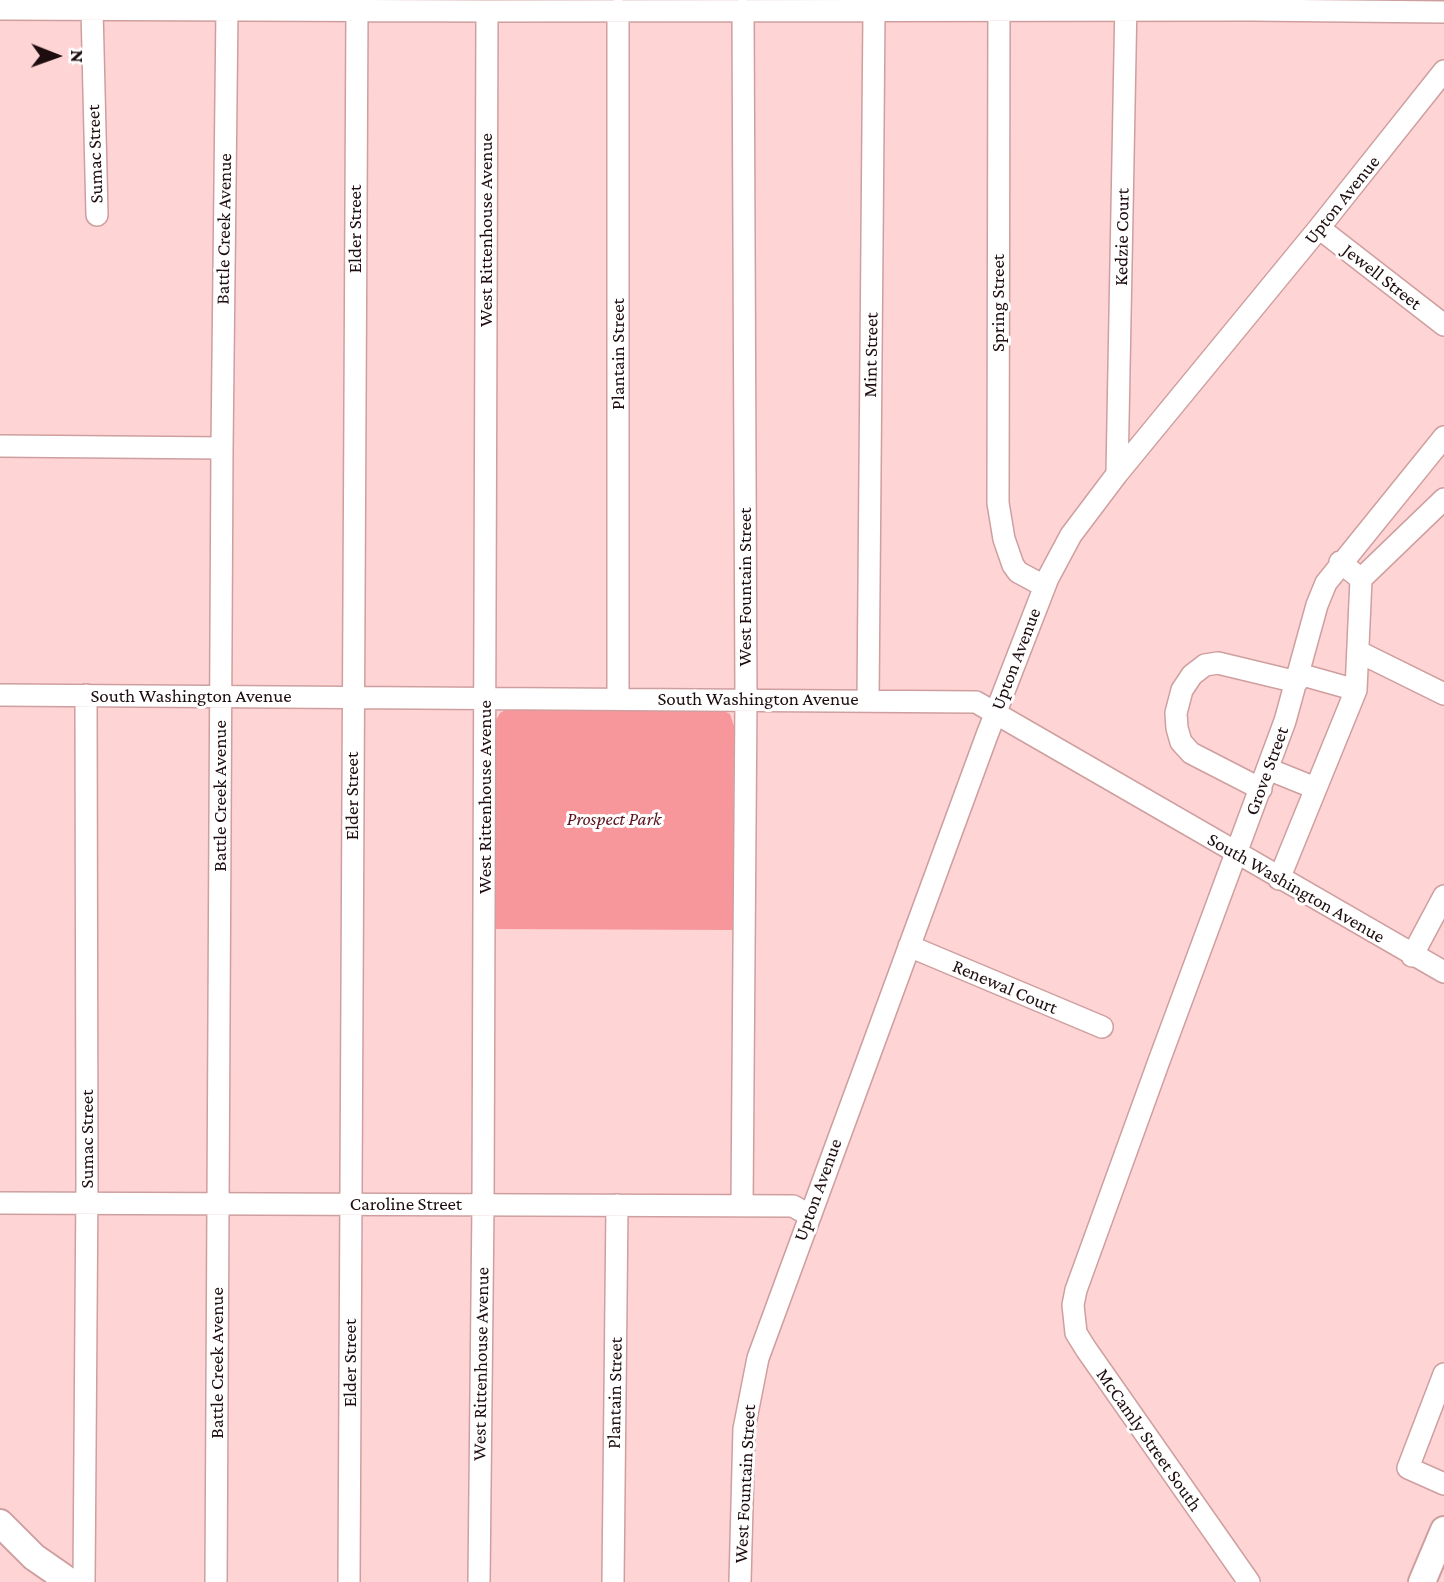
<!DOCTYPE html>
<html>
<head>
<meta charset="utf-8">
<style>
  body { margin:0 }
  #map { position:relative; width:1444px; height:1582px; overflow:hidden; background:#fed4d4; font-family:"Crimson Pro",serif }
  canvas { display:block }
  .north { position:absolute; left:21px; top:21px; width:70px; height:70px; -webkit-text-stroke:5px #fff; paint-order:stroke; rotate:91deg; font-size:19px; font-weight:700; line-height:28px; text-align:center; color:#1e0d0e }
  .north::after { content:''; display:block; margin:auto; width:24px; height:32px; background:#1e0d0e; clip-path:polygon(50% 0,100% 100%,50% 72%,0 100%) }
</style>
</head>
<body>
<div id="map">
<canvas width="1444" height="1582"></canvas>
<div class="north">N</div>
</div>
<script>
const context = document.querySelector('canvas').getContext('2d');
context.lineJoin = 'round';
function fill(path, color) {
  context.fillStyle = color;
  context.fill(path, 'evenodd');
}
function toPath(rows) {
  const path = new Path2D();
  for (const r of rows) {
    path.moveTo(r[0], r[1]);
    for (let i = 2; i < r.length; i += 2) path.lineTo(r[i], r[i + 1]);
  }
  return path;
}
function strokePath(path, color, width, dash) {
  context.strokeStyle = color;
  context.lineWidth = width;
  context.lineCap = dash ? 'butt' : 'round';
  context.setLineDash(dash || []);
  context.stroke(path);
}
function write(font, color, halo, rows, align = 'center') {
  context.font = font + ' "Crimson Pro",serif';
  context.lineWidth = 6;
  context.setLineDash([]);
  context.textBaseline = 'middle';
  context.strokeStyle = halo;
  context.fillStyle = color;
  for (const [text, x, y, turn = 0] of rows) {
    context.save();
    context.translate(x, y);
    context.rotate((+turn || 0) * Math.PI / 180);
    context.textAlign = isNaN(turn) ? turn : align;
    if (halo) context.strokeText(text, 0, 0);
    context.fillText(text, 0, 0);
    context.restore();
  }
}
const green = toPath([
  [507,709,722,710,730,714,734,726,733,930,495,929,496,720,500,713]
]);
const minor = toPath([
  [999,0,998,503,1004,539,1013,565,1018,572,1044,586],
  [0,9,487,11,1251,10,1444,12],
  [92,9,97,215],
  [618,10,618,699],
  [1319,228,1444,325],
  [0,446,222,448],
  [1117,474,1126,0],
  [1340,562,1361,579,1356,690],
  [1361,579,1444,499],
  [1359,652,1444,694],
  [0,695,976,702,1444,972],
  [868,700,874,11],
  [1268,769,1315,788],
  [1261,789,1191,753,1181,742,1177,728,1176,713,1182,690,1192,675,1205,665,1218,663,1297,682],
  [1279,879,1356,690,1299,674],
  [909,946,1102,1027],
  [1412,956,1444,896],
  [0,1203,793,1206,809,1215],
  [742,1205,746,699,743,10],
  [1444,1374,1408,1468,1444,1484],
  [84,1582,87,1184,86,695],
  [216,1582,222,448,227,9],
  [349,1582,357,10],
  [479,1582,483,1204,487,11],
  [613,1582,617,1205],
  [740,1582,744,1429,758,1358,987,735,1048,578,1071,535,1117,474,1319,228,1444,71],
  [1249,1582,1086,1349,1076,1333,1073,1305,1076,1290,1159,1061,1285,721,1317,605,1326,583,1444,437]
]);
const major = toPath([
  [0,1523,34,1557,70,1582],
  [1422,1582,1444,1530]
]);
const streetNames = [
  ["Sumac Street",95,154,-92],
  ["Upton Avenue",1342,200,-51],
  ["Battle Creek Avenue",224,229,-89],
  ["Elder Street",355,229,-90],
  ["West Rittenhouse Avenue",486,230,-90],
  ["Kedzie Court",1122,237,-89],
  ["Jewell Street",1382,277,38],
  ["Spring Street",998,303,-90],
  ["Plantain Street",618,354,-90],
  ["Mint Street",871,355,-89],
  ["West Fountain Street",745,587,-90],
  ["Upton Avenue",1016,659,-69],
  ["South Washington Avenue",191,696],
  ["South Washington Avenue",758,699],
  ["Grove Street",1267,771,-70],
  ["Battle Creek Avenue",220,796,-90],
  ["Elder Street",352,796,-90],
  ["West Rittenhouse Avenue",485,797,-90],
  ["South Washington Avenue",1296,888,30],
  ["Renewal Court",1005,987,23],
  ["Sumac Street",87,1139,-90],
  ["Upton Avenue",818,1190,-70],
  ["Caroline Street",406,1204],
  ["Battle Creek Avenue",217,1363,-90],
  ["Elder Street",350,1363,-90],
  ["West Rittenhouse Avenue",481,1364,-89],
  ["Plantain Street",615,1393,-89],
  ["McCamly Street South",1149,1440,55],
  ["West Fountain Street",745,1484,-87]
];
const parkNames = [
  ["Prospect Park",614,819]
];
fill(green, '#f8979b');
strokePath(minor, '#cf9f9f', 24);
strokePath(major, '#cf9f9f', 30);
strokePath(minor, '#fff', 21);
strokePath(major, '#fff', 26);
write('19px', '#1e0d0e', '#fff', streetNames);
write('italic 19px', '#5e131e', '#fff', parkNames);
</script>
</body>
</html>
